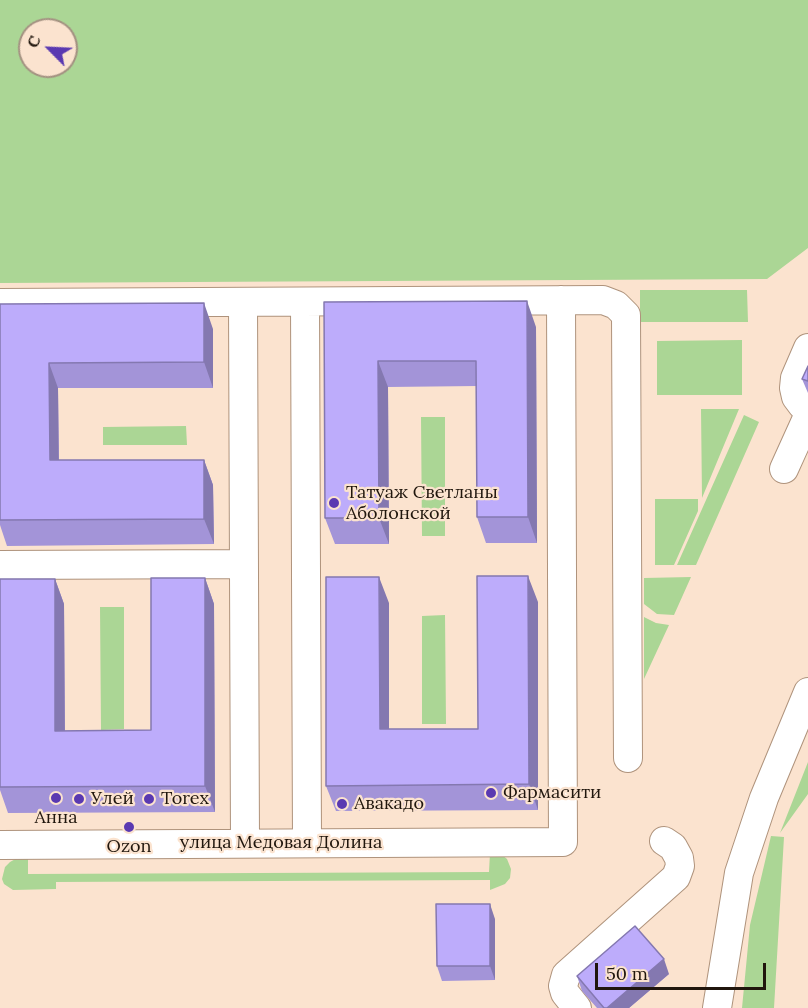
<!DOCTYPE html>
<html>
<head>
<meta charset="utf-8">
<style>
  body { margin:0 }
  #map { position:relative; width:808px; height:1008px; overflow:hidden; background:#fbe3cf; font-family:Lora,serif }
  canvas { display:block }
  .north { position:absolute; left:18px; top:18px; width:60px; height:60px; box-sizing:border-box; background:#fbe3cf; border:2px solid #a39181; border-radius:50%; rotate:294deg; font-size:16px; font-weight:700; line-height:24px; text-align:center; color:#20160d }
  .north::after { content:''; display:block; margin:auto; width:21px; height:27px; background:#5a39b1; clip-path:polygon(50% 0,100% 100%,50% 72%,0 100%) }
  .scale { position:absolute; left:595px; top:963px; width:171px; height:27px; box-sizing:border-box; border:3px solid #20160d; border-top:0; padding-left:8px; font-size:18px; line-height:21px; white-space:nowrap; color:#20160d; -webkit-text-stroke:4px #fbe3cf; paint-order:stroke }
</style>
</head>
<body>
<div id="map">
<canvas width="808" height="1008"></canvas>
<div class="north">С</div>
<div class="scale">50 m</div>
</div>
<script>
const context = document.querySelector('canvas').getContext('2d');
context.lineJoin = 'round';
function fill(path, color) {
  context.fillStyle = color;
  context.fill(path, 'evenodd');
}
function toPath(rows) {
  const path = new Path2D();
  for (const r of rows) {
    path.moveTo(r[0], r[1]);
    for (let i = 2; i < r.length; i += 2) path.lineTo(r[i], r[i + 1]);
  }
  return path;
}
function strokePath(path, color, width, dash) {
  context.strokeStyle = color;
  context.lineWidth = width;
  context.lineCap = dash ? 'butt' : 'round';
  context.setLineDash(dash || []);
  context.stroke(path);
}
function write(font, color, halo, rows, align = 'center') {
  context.font = font + ' Lora,serif';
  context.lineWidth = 4.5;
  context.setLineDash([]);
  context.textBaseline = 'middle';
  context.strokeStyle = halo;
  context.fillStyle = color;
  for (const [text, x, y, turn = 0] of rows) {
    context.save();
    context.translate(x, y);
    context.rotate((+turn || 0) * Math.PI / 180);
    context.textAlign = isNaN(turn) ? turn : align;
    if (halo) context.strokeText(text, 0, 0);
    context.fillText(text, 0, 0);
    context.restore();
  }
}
const green = toPath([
  [0,0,808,0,808,248,767,279,0,283],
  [30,30,66,30,66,66,30,66],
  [640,290,747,290,748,322,640,322],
  [742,340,742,395,657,395,657,341],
  [701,409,739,409,702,498],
  [744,415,759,422,696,565,677,565],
  [421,417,445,417,445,536,422,536],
  [186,426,187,445,103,445,103,427],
  [655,499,698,499,698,511,674,565,655,565],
  [691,577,674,615,657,614,644,604,644,578],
  [100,607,124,607,124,729,101,730],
  [445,615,446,724,422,724,422,616],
  [644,617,656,623,669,625,644,679],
  [808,762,808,794,780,833],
  [771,836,784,837,774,1008,742,1008,750,925],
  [490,853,502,855,507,859,511,869,510,878,505,884,490,890,490,880,56,882,56,889,13,890,4,884,2,879,5,867,10,862,19,857,28,856,28,874,489,872]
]);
const minor = toPath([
  [243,302,245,843],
  [305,302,307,843],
  [0,303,603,300,616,305,626,315,628,758],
  [808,348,795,378,794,388,796,397,802,405,808,409],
  [784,469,808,416],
  [0,565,244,564],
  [0,845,563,842,561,300],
  [577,1008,565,993,563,986,566,975,676,877,680,866,679,858,673,847,664,841],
  [717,1008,739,873,764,798,808,692]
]);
const wall = toPath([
  [324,302,536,327,537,543,486,543,477,517,477,386,388,387,389,544,335,544,325,518],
  [0,304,213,329,213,388,58,388,59,460,204,460,213,485,214,544,7,546,0,525],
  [808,366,808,393,802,379],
  [205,578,214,604,215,812,8,813,0,790,0,579,55,579,64,604,65,731,151,730],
  [538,602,538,810,336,811,326,786,389,603,389,729,478,729],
  [495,919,495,980,442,981,437,966],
  [669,974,629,1008,597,1008,582,991,577,976]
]);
const shadedWall = toPath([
  [527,301,536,327,537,543,528,517],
  [204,303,213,329,213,388,204,362],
  [378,361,388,387,389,544,379,518],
  [49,363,58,388,59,486,50,460],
  [204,460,213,485,214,544,204,519],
  [528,576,538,602,538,810,529,784],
  [379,577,389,603,389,755,380,729],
  [205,578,214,604,215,812,205,786],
  [55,579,64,604,65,757,55,731],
  [490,904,495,919,495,980,490,966],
  [664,959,669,974,629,1008,607,1008]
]);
const building = toPath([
  [527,301,528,517,477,517,476,361,378,361,379,518,325,518,324,302,527,301],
  [204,303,204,362,49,363,50,460,204,460,204,519,0,520,0,304,204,303],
  [808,366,808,381,802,379,808,366],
  [477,576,528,576,529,784,326,786,326,577,379,577,380,729,478,729,477,576],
  [151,578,205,578,205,786,0,787,0,579,55,579,55,731,151,730,151,578],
  [436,904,490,904,490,966,437,966,436,904],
  [635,926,664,959,607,1008,604,1008,577,976,635,926]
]);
const markers = [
  [334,503,6,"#5a39b1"],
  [491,793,6,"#5a39b1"],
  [56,798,6,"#5a39b1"],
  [79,799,6,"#5a39b1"],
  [149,799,6,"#5a39b1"],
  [342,804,6,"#5a39b1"],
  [129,827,6,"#5a39b1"]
];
const poiNames = [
  ["Татуаж Светланы",346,493],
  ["Аболонской",346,514],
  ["Фармасити",503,793],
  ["Улей",91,799],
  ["Torex",161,799],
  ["Авакадо",354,804],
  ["Анна",56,818,"center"],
  ["Ozon",129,847,"center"]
];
const streetNames = [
  ["улица Медовая Долина",281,843]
];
fill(green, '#abd695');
strokePath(minor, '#af937c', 30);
strokePath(minor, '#fff', 28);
fill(wall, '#a394d8');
fill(shadedWall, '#8478b0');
fill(building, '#bdacfb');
strokePath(building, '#8478b0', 1.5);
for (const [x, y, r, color] of markers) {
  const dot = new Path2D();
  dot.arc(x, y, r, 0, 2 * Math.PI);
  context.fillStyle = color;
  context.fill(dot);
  strokePath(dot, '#fbe3cf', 2);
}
write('18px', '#20160d', '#fbe3cf', poiNames, 'left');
write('18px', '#20160d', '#fbe3cf', streetNames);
</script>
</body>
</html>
